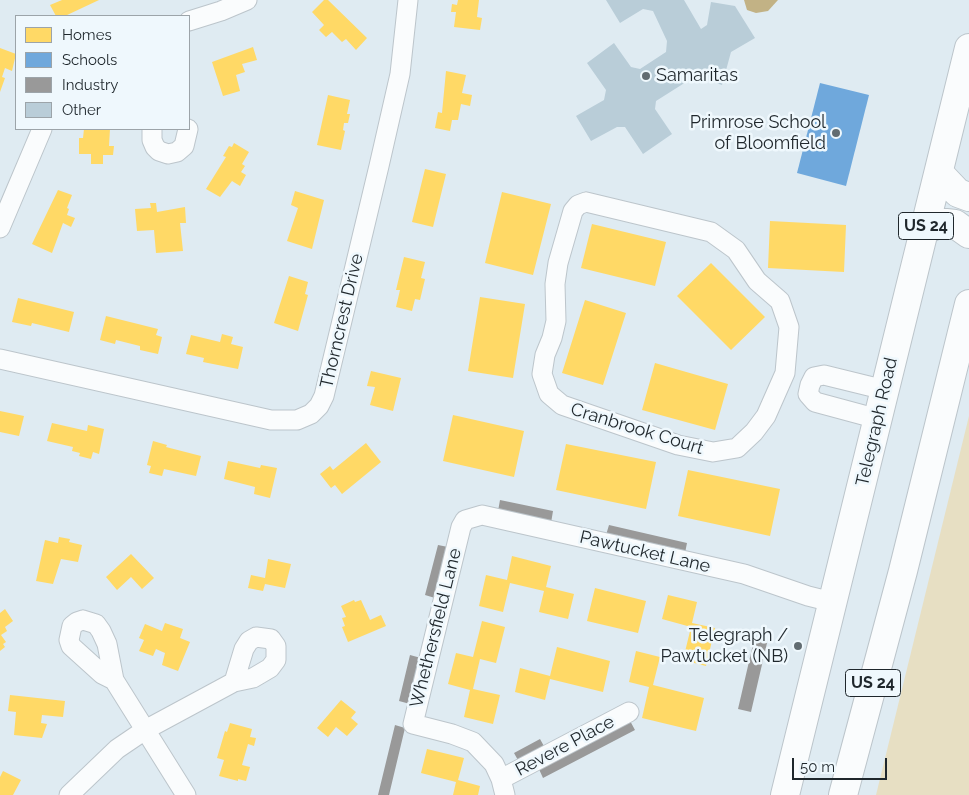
<!DOCTYPE html>
<html>
<head>
<meta charset="utf-8">
<style>
  body { margin:0 }
  #map { position:relative; width:969px; height:795px; overflow:hidden; background:#dfebf2; font-family:Raleway,sans-serif }
  canvas { display:block }
  .legend { position:absolute; left:15px; top:15px; width:175px; height:115px; box-sizing:border-box; background:#eff8fd; border:1px solid #9ca4a9; margin:0; padding:6px 9px; list-style:none; font-size:15px; color:#1f272c }
  .legend li { display:flex; align-items:center; gap:10px; height:25px }
  .legend b { width:25px; border:1px solid #9ca4a9 }
  .scale { position:absolute; left:792px; top:758px; width:95px; height:22px; box-sizing:border-box; border:2px solid #1f272c; border-top:0; padding-left:6px; font-size:15px; line-height:18px; white-space:nowrap; color:#1f272c; -webkit-text-stroke:4px #eff8fd; paint-order:stroke }
</style>
</head>
<body>
<div id="map">
<canvas width="969" height="795"></canvas>
<ul class="legend">
<li><b style="height:14px;background:#ffd966"></b>Homes</li>
<li><b style="height:14px;background:#6fa8dc"></b>Schools</li>
<li><b style="height:14px;background:#999"></b>Industry</li>
<li><b style="height:14px;background:#b9cdd8"></b>Other</li>
</ul>
<div class="scale">50 m</div>
</div>
<script>
const context = document.querySelector('canvas').getContext('2d');
context.lineJoin = 'round';
function fill(path, color) {
  context.fillStyle = color;
  context.fill(path, 'evenodd');
}
function toPath(rows) {
  const path = new Path2D();
  for (const r of rows) {
    path.moveTo(r[0], r[1]);
    for (let i = 2; i < r.length; i += 2) path.lineTo(r[i], r[i + 1]);
  }
  return path;
}
function strokePath(path, color, width, dash) {
  context.strokeStyle = color;
  context.lineWidth = width;
  context.lineCap = dash ? 'butt' : 'round';
  context.setLineDash(dash || []);
  context.stroke(path);
}
function write(font, color, halo, rows, align = 'center') {
  context.font = font + ' Raleway,sans-serif';
  context.lineWidth = 5;
  context.setLineDash([]);
  context.textBaseline = 'middle';
  context.strokeStyle = halo;
  context.fillStyle = color;
  for (const [text, x, y, turn = 0] of rows) {
    context.save();
    context.translate(x, y);
    context.rotate((+turn || 0) * Math.PI / 180);
    context.textAlign = isNaN(turn) ? turn : align;
    if (halo) context.strokeText(text, 0, 0);
    context.fillText(text, 0, 0);
    context.restore();
  }
}
const green = toPath([
  [969,416,969,795,876,795]
]);
const water = toPath([
  [744,0,778,0,768,11,756,13,747,10]
]);
const homes = toPath([
  [62,0,99,0,65,16,56,16,50,5],
  [324,0,328,0,367,38,356,50,346,39,342,42,332,32,326,37,319,30,324,25,312,12],
  [458,0,479,0,477,17,482,18,480,30,454,27,456,12,451,12,452,4,457,5],
  [253,47,257,60,242,64,245,72,236,75,240,91,223,96,212,62],
  [0,48,16,54,12,71,5,68,2,77,5,78,0,92],
  [446,71,466,75,462,93,472,95,470,106,461,104,458,120,452,120,450,131,435,128,438,112,442,113],
  [328,95,350,100,347,114,350,114,348,123,344,123,343,130,345,131,341,150,317,145],
  [84,129,110,129,109,146,114,146,113,155,103,155,103,164,91,164,91,154,79,154,79,138,83,138],
  [234,143,249,152,242,164,245,166,241,172,246,175,240,186,232,181,220,197,206,189,226,157,223,156,229,146,232,147],
  [425,169,446,174,433,227,412,222],
  [58,190,72,195,67,208,69,209,67,215,75,218,71,227,63,223,52,253,32,244],
  [295,191,324,200,312,249,287,241,298,208,291,205],
  [502,192,551,204,533,275,485,263],
  [150,203,156,203,157,212,185,207,186,223,180,223,183,251,156,253,154,230,137,231,135,209,151,208],
  [770,221,846,225,844,272,768,268],
  [592,224,666,242,655,286,581,268],
  [404,257,425,262,421,278,425,279,420,300,415,299,412,311,396,307,400,290,396,290],
  [711,263,765,317,731,350,677,296],
  [289,276,308,282,305,294,308,295,298,331,274,323],
  [480,297,525,304,513,378,468,371],
  [18,298,74,312,69,332,32,323,31,326,12,322],
  [585,300,626,313,603,385,562,373],
  [106,316,158,329,156,335,162,337,158,354,140,350,140,346,116,340,115,344,100,340],
  [222,334,233,337,231,344,243,347,238,369,203,362,204,358,186,354,191,335,220,342],
  [655,363,728,384,715,430,642,410],
  [371,371,401,378,393,411,370,405,375,387,367,386],
  [0,411,24,416,19,436,0,432],
  [453,415,524,431,514,477,443,461],
  [52,423,87,431,88,425,104,429,99,454,93,452,91,459,79,456,80,453,72,451,73,447,47,441],
  [153,441,167,445,166,447,201,456,196,476,164,469,162,476,149,473,151,466,147,465],
  [366,443,381,462,342,494,335,485,331,488,320,474,330,466,333,470],
  [566,444,656,462,646,509,556,490],
  [228,461,260,468,261,465,277,468,270,498,254,494,255,487,224,479],
  [688,470,780,489,770,536,678,516],
  [59,537,70,539,69,542,82,545,78,562,61,559,53,584,36,581,45,540,58,543],
  [131,554,154,578,142,589,131,577,117,590,106,577],
  [512,556,551,566,546,587,574,594,568,619,539,612,544,591,510,583,503,612,479,606,486,575,507,580],
  [268,559,291,564,285,588,265,584,263,591,248,588,251,575,265,578],
  [595,588,646,601,638,633,587,621],
  [668,595,697,602,692,623,715,628,706,666,683,660,691,627,662,619],
  [354,600,355,602,361,600,370,620,381,615,386,626,348,642,342,627,345,626,342,618,346,617,341,606],
  [5,609,13,621,5,627,7,631,1,635,6,642,3,644,5,647,0,651,0,613],
  [482,621,505,627,496,663,480,659,473,689,500,695,493,724,464,717,470,690,448,684,456,653,473,657],
  [165,623,183,629,180,638,190,642,178,671,162,665,165,653,156,649,153,656,139,651,144,640,139,638,145,624,162,631],
  [557,647,610,661,603,692,550,679,545,700,515,692,520,668,550,676],
  [636,651,660,657,653,685,704,698,696,731,642,718,649,687,629,682],
  [10,695,65,701,63,717,42,715,41,723,47,724,42,738,14,735,16,712,8,711],
  [341,700,356,712,351,718,358,724,347,736,336,727,328,737,317,728],
  [230,723,252,729,250,737,256,738,254,746,248,744,242,765,250,767,246,781,238,779,238,781,219,776,224,760,217,758,225,731,227,732],
  [427,749,464,758,458,780,480,786,478,795,453,795,456,782,421,773],
  [3,771,21,780,13,795,0,795,0,777]
]);
const schools = toPath([
  [820,83,869,95,846,186,797,173]
]);
const industry = toPath([
  [500,500,553,511,551,523,498,511],
  [609,525,687,543,685,553,606,535],
  [438,545,448,547,435,598,425,595],
  [754,640,767,643,751,712,738,709],
  [410,655,421,658,410,704,399,701],
  [629,719,635,730,543,778,538,767],
  [395,725,405,728,389,795,378,795],
  [540,739,545,748,519,762,514,753]
]);
const building = toPath([
  [606,0,684,0,701,29,707,25,711,2,735,6,755,38,731,52,722,85,707,80,709,71,705,70,656,101,655,109,672,134,643,154,625,127,617,127,591,141,576,116,604,100,606,90,587,63,614,43,631,67,640,69,666,52,667,41,653,11,643,9,620,23]
]);
const minor = toPath([
  [189,21,221,11,247,0],
  [152,129,152,140,155,147,159,151,168,154,177,152,184,146,188,129],
  [586,202,711,232,736,250,757,281,780,301,789,327,785,373,766,416,754,432,737,448,713,452,678,445,562,405,549,394,542,374,545,355,552,338,556,321,555,284,558,263,573,211,578,205,586,202],
  [0,228,42,129],
  [0,359,271,420,297,420,311,414,319,406,324,396,379,166,400,74,408,0],
  [878,419,815,402,808,394,810,385,814,377,824,375,885,390],
  [83,620,96,624,101,631,107,644,114,680,102,674,71,646,69,640,72,626,77,622,83,620],
  [256,637,271,639,276,646,276,660,270,668,253,678,234,682,244,649,249,641,256,637],
  [114,680,186,795],
  [501,779,629,712],
  [69,795,117,749,145,730,234,682],
  [505,795,501,779,494,764,473,742,452,734,413,724,461,527,465,520,482,515,744,574,808,596,832,602]
]);
const highway = toPath([
  [939,173,958,193,969,197],
  [924,231,939,223,946,223,955,224,969,234],
  [785,795,969,48],
  [843,795,903,571,969,304]
]);
const markers = [
  [646,76,5,"#626c71"],
  [836,133,5,"#626c71"],
  [798,646,5,"#626c71"]
];
const shields = [
  [926,226,55],
  [873,683,55]
];
const shieldNames = [
  ["US 24",926,226],
  ["US 24",873,683]
];
const poiNames = [
  ["Samaritas",656,76,"left"],
  ["Primrose School",826,123],
  ["of Bloomfield",826,144],
  ["Telegraph /",788,636],
  ["Pawtucket (NB)",788,657]
];
const streetNames = [
  ["Thorncrest Drive",342,321,-77],
  ["Telegraph Road",877,422,-77],
  ["Cranbrook Court",637,429,17],
  ["Pawtucket Lane",645,552,13],
  ["Whethersfield Lane",436,628,-76],
  ["Revere Place",565,746,-28]
];
fill(green, '#e7dfc3');
fill(water, '#c2b285');
fill(homes, '#ffd966');
fill(schools, '#6fa8dc');
fill(industry, '#999');
fill(building, '#b9cdd8');
strokePath(minor, '#bcc5cb', 21);
strokePath(highway, '#bcc5cb', 30);
strokePath(minor, '#fafcfd', 19);
strokePath(highway, '#fafcfd', 28);
for (const [x, y, r, color] of markers) {
  const dot = new Path2D();
  dot.arc(x, y, r, 0, 2 * Math.PI);
  context.fillStyle = color;
  context.fill(dot);
  strokePath(dot, '#eff8fd', 2);
}
for (const [x, y, w] of shields) {
  const box = new Path2D();
  box.roundRect(x - w / 2, y - 13.5, w, 27, 4);
  context.fillStyle = '#eff8fd';
  context.fill(box);
  strokePath(box, '#1f272c', 1);
}
write('bold 16px', '#1f272c', null, shieldNames);
write('18px', '#1f272c', '#eff8fd', poiNames, 'right');
write('18px', '#1f272c', '#eff8fd', streetNames);
</script>
</body>
</html>
